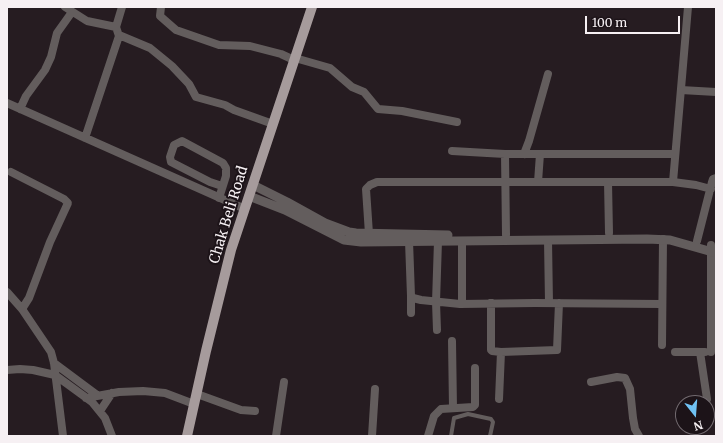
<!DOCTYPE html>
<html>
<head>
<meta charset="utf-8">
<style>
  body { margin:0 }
  #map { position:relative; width:723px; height:443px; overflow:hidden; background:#261c21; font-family:Merriweather,serif }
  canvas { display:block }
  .frame { position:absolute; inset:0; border:8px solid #f6f0f3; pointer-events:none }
  .north { position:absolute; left:675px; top:395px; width:40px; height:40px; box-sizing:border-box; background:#1c1318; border:1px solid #736b70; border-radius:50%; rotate:163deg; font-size:11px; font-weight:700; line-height:16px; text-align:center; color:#f6f0f3 }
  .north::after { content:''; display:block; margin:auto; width:14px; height:18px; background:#70c2f4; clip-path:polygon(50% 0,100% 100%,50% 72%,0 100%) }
  .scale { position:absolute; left:585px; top:16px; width:95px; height:18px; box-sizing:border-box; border:2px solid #f6f0f3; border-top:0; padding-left:5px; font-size:12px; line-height:14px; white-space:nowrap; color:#f6f0f3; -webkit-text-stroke:3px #1c1318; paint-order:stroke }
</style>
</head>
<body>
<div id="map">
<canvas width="723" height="443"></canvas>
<div class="frame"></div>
<div class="north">N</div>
<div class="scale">100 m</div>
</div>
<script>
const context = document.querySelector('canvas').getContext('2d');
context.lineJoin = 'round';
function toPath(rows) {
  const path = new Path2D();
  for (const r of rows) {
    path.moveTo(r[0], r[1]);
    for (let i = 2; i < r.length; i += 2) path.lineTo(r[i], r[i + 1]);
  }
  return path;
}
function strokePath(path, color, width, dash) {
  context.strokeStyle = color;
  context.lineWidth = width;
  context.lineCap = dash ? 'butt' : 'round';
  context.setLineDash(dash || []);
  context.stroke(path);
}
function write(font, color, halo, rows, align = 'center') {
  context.font = font + ' Merriweather,serif';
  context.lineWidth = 4;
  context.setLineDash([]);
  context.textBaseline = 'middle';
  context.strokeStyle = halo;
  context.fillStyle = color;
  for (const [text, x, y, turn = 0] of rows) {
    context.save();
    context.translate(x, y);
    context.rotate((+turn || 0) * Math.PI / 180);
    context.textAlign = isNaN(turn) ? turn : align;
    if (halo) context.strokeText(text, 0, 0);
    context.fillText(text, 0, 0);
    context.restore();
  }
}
const service = toPath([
  [451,436,454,418,468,414,491,419,493,422,490,436]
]);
const minor = toPath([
  [65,7,87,21,116,27,119,36,85,138],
  [161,7,160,16,176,30,219,45,250,46,281,54,294,60],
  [116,27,122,7],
  [119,35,150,48,172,66,189,84,196,97,225,105,234,110,273,124],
  [295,58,330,68,352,87,364,92,378,109,402,111,457,122],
  [681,90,716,92],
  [7,103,245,209],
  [20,109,26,96,45,70,51,57,57,33,72,12],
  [452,151,505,154,675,154],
  [505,154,506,235],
  [524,154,529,141,548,74],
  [11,172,64,199,68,203,50,242,29,298,22,309],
  [538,182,540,154],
  [608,182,609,233],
  [673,182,688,7],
  [219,198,226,176,226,168,223,163,182,141,174,145,170,157,171,162,210,182,222,186],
  [369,234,366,189,370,185,377,182,673,182,696,185,711,189],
  [548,240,549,303],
  [409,241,411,296,413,298,421,300,460,304,535,303,662,304],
  [462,241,462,304],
  [697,241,712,182,713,179,716,178],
  [711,245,711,352],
  [7,292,22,309,51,352,54,363,63,436],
  [491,303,491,350,492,351,501,352,557,350,559,303],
  [411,313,411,296],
  [437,330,436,302,438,241],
  [452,341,453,408],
  [662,345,663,239],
  [675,352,705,352],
  [700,352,707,399],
  [54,363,97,395],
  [7,370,20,369,33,370,55,375,92,402,105,418,112,436],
  [591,382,617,377,625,378,630,389,633,418,635,429,639,436],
  [197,394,241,410,255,411],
  [86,398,119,392,143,391,165,393,194,404],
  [499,399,501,352],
  [100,411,112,393],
  [276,436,284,382],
  [372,436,375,389],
  [428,436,434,416,441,409,473,407,475,405,475,368]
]);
const tertiary = toPath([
  [253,185,287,202,325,223,349,232,356,233,448,235],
  [249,196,285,210,344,240,361,242,647,239,670,240,716,253]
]);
const primary = toPath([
  [187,436,206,351,231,250,312,7]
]);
const streetNames = [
  ["Chak Beli Road",229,215,-73]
];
strokePath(service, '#635d5d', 4);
strokePath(minor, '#635d5d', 8);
strokePath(tertiary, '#635d5d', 9);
strokePath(primary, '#a69b9c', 10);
write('14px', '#f6f0f3', '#1c1318', streetNames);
</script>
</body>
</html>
